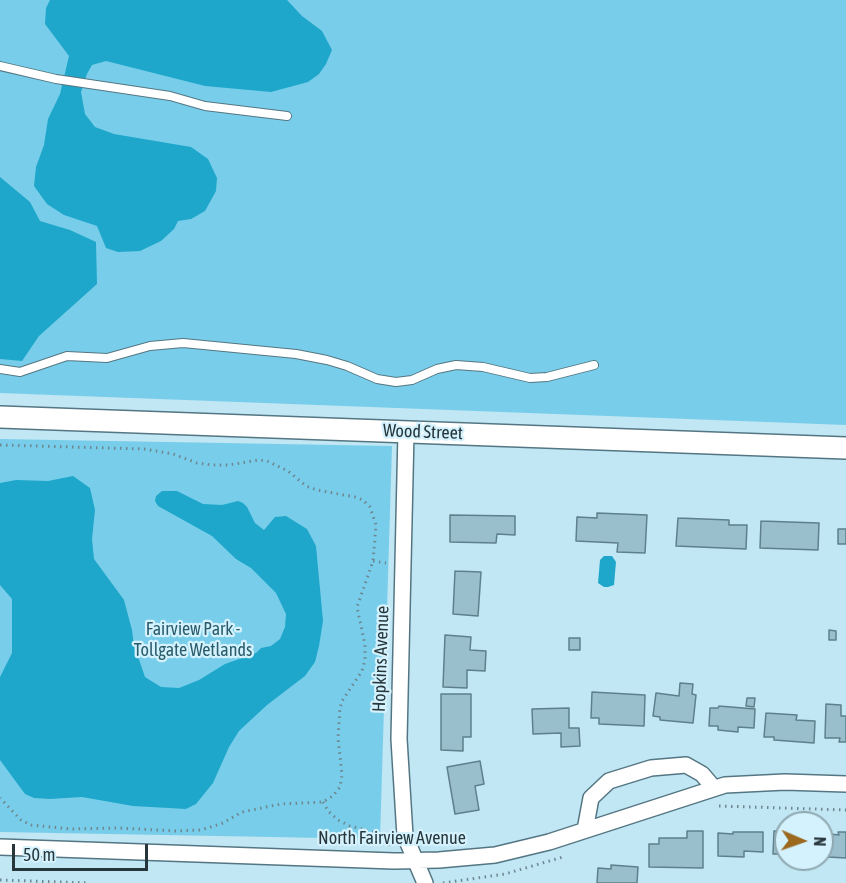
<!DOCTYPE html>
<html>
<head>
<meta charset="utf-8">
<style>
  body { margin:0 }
  #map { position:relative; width:846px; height:883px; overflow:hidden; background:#c1e6f4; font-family:"Asap Condensed",sans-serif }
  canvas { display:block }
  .north { position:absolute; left:774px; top:811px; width:60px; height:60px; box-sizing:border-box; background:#d4f2fd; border:2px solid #8fa7af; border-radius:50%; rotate:92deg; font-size:16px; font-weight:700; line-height:24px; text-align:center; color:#27363b }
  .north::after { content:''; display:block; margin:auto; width:21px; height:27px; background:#9b681e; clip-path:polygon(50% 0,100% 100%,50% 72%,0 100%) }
  .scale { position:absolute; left:12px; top:844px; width:136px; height:27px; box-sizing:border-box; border:3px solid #27363b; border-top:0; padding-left:8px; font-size:18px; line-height:21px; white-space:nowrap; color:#27363b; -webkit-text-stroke:4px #d4f2fd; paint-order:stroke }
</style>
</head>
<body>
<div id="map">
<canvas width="846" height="883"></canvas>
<div class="north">N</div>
<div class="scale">50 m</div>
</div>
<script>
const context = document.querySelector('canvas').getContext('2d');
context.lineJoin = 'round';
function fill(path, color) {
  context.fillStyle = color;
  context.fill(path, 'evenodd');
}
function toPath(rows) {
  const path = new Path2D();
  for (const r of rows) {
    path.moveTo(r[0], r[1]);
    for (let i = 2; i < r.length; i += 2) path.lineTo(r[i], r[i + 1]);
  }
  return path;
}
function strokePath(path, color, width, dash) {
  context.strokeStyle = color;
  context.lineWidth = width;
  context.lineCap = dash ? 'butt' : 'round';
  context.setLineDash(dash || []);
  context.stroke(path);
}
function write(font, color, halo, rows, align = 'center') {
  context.font = font + ' "Asap Condensed",sans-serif';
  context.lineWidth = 4.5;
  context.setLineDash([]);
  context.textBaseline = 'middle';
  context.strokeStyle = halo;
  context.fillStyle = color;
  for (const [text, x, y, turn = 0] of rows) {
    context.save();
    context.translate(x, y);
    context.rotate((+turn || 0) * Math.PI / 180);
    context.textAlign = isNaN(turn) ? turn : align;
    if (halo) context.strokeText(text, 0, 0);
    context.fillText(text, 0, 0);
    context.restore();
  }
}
const green = toPath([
  [0,0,846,0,846,425,0,393],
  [0,439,392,446,380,839,0,832]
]);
const water = toPath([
  [50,0,287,0,302,16,322,31,332,50,326,64,319,74,308,82,271,92,205,86,106,61,92,65,87,74,81,92,85,114,95,127,114,134,191,147,208,159,217,178,216,191,205,211,191,219,178,221,174,229,161,241,140,251,118,252,106,248,97,226,64,215,47,204,34,186,36,167,44,145,48,119,60,94,69,56,45,24,46,8],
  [0,177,30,202,40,221,70,230,96,242,97,284,39,336,22,361,0,359],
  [73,476,90,488,95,510,92,539,94,559,124,600,132,630,134,645,145,677,161,687,179,688,199,680,225,664,256,653,261,648,271,646,280,639,285,627,286,614,276,593,251,568,236,559,212,536,158,506,155,501,156,496,162,491,177,491,203,504,222,505,238,501,243,503,247,507,255,523,264,530,275,517,286,516,307,529,316,546,323,621,319,646,315,662,305,676,267,705,239,731,229,747,213,783,196,804,186,809,133,806,82,797,50,799,34,798,25,794,0,760,0,677,12,653,12,599,0,585,0,483,16,480,48,481],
  [604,556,612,556,616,562,614,585,608,587,604,587,598,583,600,560]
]);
const building = toPath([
  [597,513,647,515,645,553,617,552,618,543,576,541,577,517,597,518,597,513],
  [450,515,515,516,515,535,497,534,496,543,450,542,450,515],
  [678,518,729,520,729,525,747,525,746,549,676,546,678,518],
  [761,521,819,523,818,550,760,548,761,521],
  [838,529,846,529,846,544,838,544,838,529],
  [455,571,481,572,478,616,453,614,455,571],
  [829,630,836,631,836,640,829,640,829,630],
  [445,635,471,637,470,650,486,651,485,671,467,670,467,688,443,687,445,635],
  [569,638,580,638,580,650,569,650,569,638],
  [680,683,693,684,692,694,696,695,693,723,660,720,660,717,653,716,656,693,679,696,680,683],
  [592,692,645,695,644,726,599,724,599,718,591,718,592,692],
  [441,694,471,694,471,737,463,737,463,751,441,750,441,694],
  [747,698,755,698,754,707,746,706,747,698],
  [826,704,841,705,841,716,846,716,846,742,839,742,840,738,825,738,826,704],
  [719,706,755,709,754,728,738,727,738,732,718,730,718,726,709,726,710,708,718,708,719,706],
  [569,708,569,728,579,728,580,746,561,747,561,733,533,734,532,709,569,708],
  [766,713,797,715,796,720,815,721,814,743,774,740,774,737,764,737,766,713],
  [480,761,484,784,475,786,479,810,455,814,447,767,480,761],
  [687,831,703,831,703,868,649,867,649,844,659,844,659,838,687,838,687,831],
  [774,831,786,831,786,854,773,854,774,831],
  [733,832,763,832,763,852,744,851,744,857,718,856,718,833,733,834,733,832],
  [838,832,846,832,846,858,828,857,830,834,839,835,838,832],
  [611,865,638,867,637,883,597,883,598,868,611,869,611,865]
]);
const path = toPath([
  [0,445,144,449,173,454,197,463,212,465,228,465,258,460,267,461,288,471,306,486,317,490,355,497,363,500,370,507,376,525,373,561,357,607,365,645,365,660,362,671,342,701,340,708,338,738,342,775,340,787,333,796,323,802,281,804,242,812,223,823,201,830,176,831,119,828,71,829,31,825,21,820,0,798],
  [373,561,386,563],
  [323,802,328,811,338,820,350,826,385,835,389,846],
  [719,806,846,810],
  [0,880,90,883],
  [443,883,505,874,563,857]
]);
const lane = toPath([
  [0,66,56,79,170,96,205,106,287,116],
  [0,369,20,372,67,356,107,358,150,346,183,343,296,354,327,360,347,366,377,379,396,382,412,380,437,369,456,365,483,367,530,378,547,377,594,365]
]);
const street = toPath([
  [406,432,399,739,405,836,425,883],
  [585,830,591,798,609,781,651,768,686,765,702,774,714,788],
  [0,847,394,861,439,860,495,855,549,842,725,785,785,782,846,784]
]);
const secondary = toPath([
  [0,417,846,448]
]);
const streetNames = [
  ["Wood Street",423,432,2],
  ["Hopkins Avenue",381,659,-88],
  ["North Fairview Avenue",392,838]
];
const parkNames = [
  ["Fairview Park -",193,629],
  ["Tollgate Wetlands",193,650]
];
fill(green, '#78ceea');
fill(water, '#1ea7ca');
fill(building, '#9abfcc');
strokePath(building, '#5e808c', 1.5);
strokePath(lane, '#547682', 10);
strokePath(street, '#547682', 18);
strokePath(secondary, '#547682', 24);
strokePath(path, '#6d868f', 3, [1.5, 4.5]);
strokePath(lane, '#fff', 8);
strokePath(street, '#fff', 15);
strokePath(secondary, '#fff', 21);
write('18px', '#27363b', '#d4f2fd', streetNames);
write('18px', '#2a5c6c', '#d4f2fd', parkNames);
</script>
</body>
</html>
